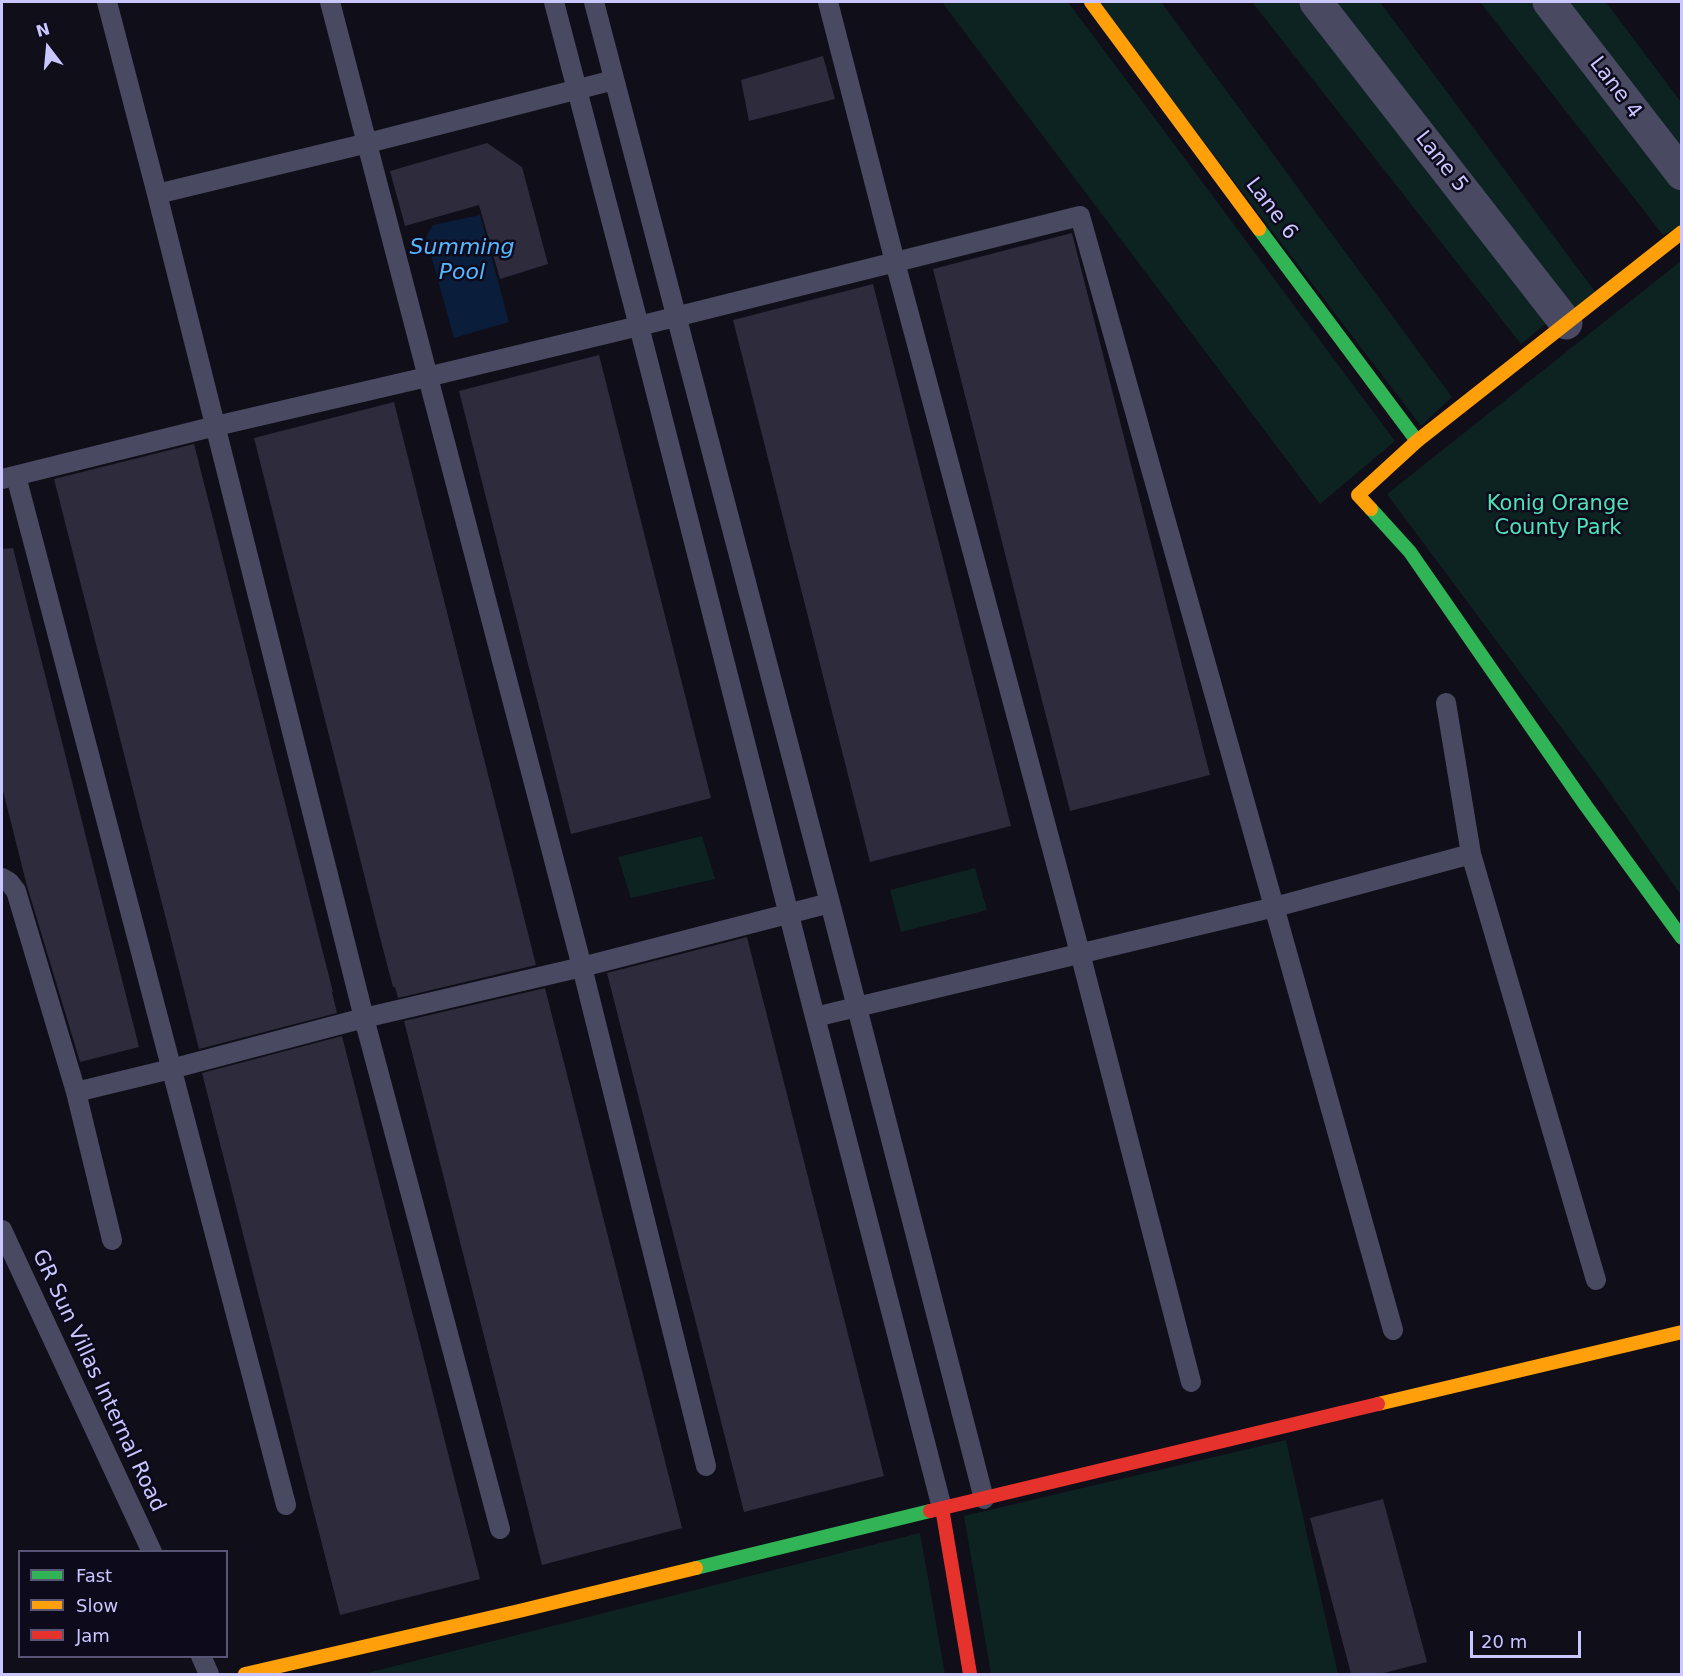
<!DOCTYPE html>
<html>
<head>
<meta charset="utf-8">
<style>
  body { margin:0 }
  #map { position:relative; width:1683px; height:1676px; overflow:hidden; background:#100e18; font-family:"DejaVu Sans",sans-serif }
  canvas { display:block }
  .frame { position:absolute; inset:0; border:3px solid #cac6ff; pointer-events:none }
  .legend { position:absolute; left:18px; top:1550px; width:210px; height:108px; box-sizing:border-box; background:#0d0a1c; border:2px solid #595577; margin:0; padding:8px 10px; list-style:none; font-size:18px; color:#cac6ff }
  .legend li { display:flex; align-items:center; gap:12px; height:30px }
  .legend b { width:30px; border:2px solid #595577 }
  .north { position:absolute; left:18px; top:18px; width:60px; height:60px; -webkit-text-stroke:4px #0d0a1c; paint-order:stroke; rotate:344deg; font-size:16px; font-weight:700; line-height:24px; text-align:center; color:#cac6ff }
  .north::after { content:''; display:block; margin:auto; width:21px; height:27px; background:#cac6ff; clip-path:polygon(50% 0,100% 100%,50% 72%,0 100%) }
  .scale { position:absolute; left:1470px; top:1631px; width:111px; height:27px; box-sizing:border-box; border:3px solid #cac6ff; border-top:0; padding-left:8px; font-size:18px; line-height:21px; white-space:nowrap; color:#cac6ff; -webkit-text-stroke:4px #0d0a1c; paint-order:stroke }
</style>
</head>
<body>
<div id="map">
<canvas width="1683" height="1676"></canvas>
<div class="frame"></div>
<ul class="legend">
<li><b style="height:8px;background:#30b455"></b>Fast</li>
<li><b style="height:8px;background:#ff9f0a"></b>Slow</li>
<li><b style="height:8px;background:#e5322d"></b>Jam</li>
</ul>
<div class="north">N</div>
<div class="scale">20 m</div>
</div>
<script>
const context = document.querySelector('canvas').getContext('2d');
context.lineJoin = 'round';
function fill(path, color) {
  context.fillStyle = color;
  context.fill(path, 'evenodd');
}
function toPath(rows) {
  const path = new Path2D();
  for (const r of rows) {
    path.moveTo(r[0], r[1]);
    for (let i = 2; i < r.length; i += 2) path.lineTo(r[i], r[i + 1]);
  }
  return path;
}
function strokePath(path, color, width, dash) {
  context.strokeStyle = color;
  context.lineWidth = width;
  context.lineCap = dash ? 'butt' : 'round';
  context.setLineDash(dash || []);
  context.stroke(path);
}
function write(font, color, halo, rows, align = 'center') {
  context.font = font + ' "DejaVu Sans",sans-serif';
  context.lineWidth = 5;
  context.setLineDash([]);
  context.textBaseline = 'middle';
  context.strokeStyle = halo;
  context.fillStyle = color;
  for (const [text, x, y, turn = 0] of rows) {
    context.save();
    context.translate(x, y);
    context.rotate((+turn || 0) * Math.PI / 180);
    context.textAlign = isNaN(turn) ? turn : align;
    if (halo) context.strokeText(text, 0, 0);
    context.fillText(text, 0, 0);
    context.restore();
  }
}
const green = toPath([
  [942,2,1068,2,1395,441,1320,504],
  [1097,2,1161,2,1452,397,1421,426],
  [1252,2,1302,2,1550,320,1521,344],
  [1324,2,1380,2,1599,297,1566,323],
  [1480,2,1534,2,1681,192,1681,226,1663,235],
  [1554,2,1606,2,1681,102,1681,173],
  [1681,261,1681,895,1604,785,1387,494],
  [702,836,715,879,631,898,618,857],
  [975,868,987,910,901,932,890,890],
  [1286,1440,1338,1674,991,1674,964,1516],
  [920,1533,945,1674,363,1674]
]);
const water = toPath([
  [480,215,509,322,454,338,426,237,433,225]
]);
const building = toPath([
  [823,56,835,99,749,121,741,80],
  [487,143,522,167,548,264,500,279,479,205,405,226,390,171],
  [1072,233,1210,775,1070,811,933,269],
  [873,284,1011,826,870,862,733,320],
  [599,355,711,798,571,834,459,391],
  [394,402,536,965,398,998,395,987,393,987,377,926,254,438],
  [194,444,333,992,332,992,337,1013,199,1049,54,479],
  [13,548,139,1047,80,1062,27,886,2,787,2,549],
  [747,937,884,1476,744,1512,607,973],
  [545,988,682,1528,542,1565,404,1021],
  [342,1036,480,1579,340,1615,202,1073],
  [1383,1499,1427,1662,1380,1674,1351,1674,1310,1518]
]);
const lane = toPath([
  [107,2,157,194,364,1018,500,1529],
  [330,2,582,967,706,1466],
  [554,2,639,326,815,1017,942,1508],
  [594,2,830,903,984,1499],
  [828,2,895,262,1080,953,1191,1382],
  [157,194,368,143,614,80],
  [16,476,286,1505],
  [2,479,216,426,427,377,639,326,1080,216,1393,1330],
  [1446,703,1471,854,1596,1280],
  [2,878,9,882,16,891,76,1092],
  [815,1017,1275,907,1471,854],
  [2,1230,152,1552],
  [112,1240,76,1092,171,1069,364,1018,582,967,830,903],
  [201,1656,209,1674]
]);
const street = toPath([
  [1316,2,1566,323],
  [1549,2,1682,174]
]);
const fast = toPath([
  [1259,229,1417,441],
  [1371,509,1410,552,1586,806,1682,938],
  [696,1568,930,1511]
]);
const slow = toPath([
  [1091,2,1259,229],
  [1371,509,1358,495,1417,441,1682,232],
  [1378,1404,1682,1332],
  [245,1674,519,1611,696,1568]
]);
const jam = toPath([
  [942,1508,970,1674],
  [930,1511,1378,1404]
]);
const streetNames = [
  ["Lane 4",1615,88,53],
  ["Lane 5",1441,162,52],
  ["Lane 6",1271,209,53],
  ["GR Sun Villas Internal Road",98,1381,65]
];
const parkNames = [
  ["Konig Orange",1558,505],
  ["County Park",1558,529]
];
const waterNames = [
  ["Summing",462,248],
  ["Pool",462,273]
];
fill(green, '#0d2322');
fill(water, '#0a1d3a');
fill(building, '#2d2b3c');
strokePath(lane, '#494961', 20);
strokePath(street, '#494961', 33);
strokePath(fast, '#30b455', 14);
strokePath(slow, '#ff9f0a', 14);
strokePath(jam, '#e5322d', 14);
write('21px', '#cac6ff', '#0d0a1c', streetNames);
write('21px', '#4ee2b7', '#0d0a1c', parkNames);
write('italic 22px', '#54b7ff', '#0d0a1c', waterNames);
</script>
</body>
</html>
